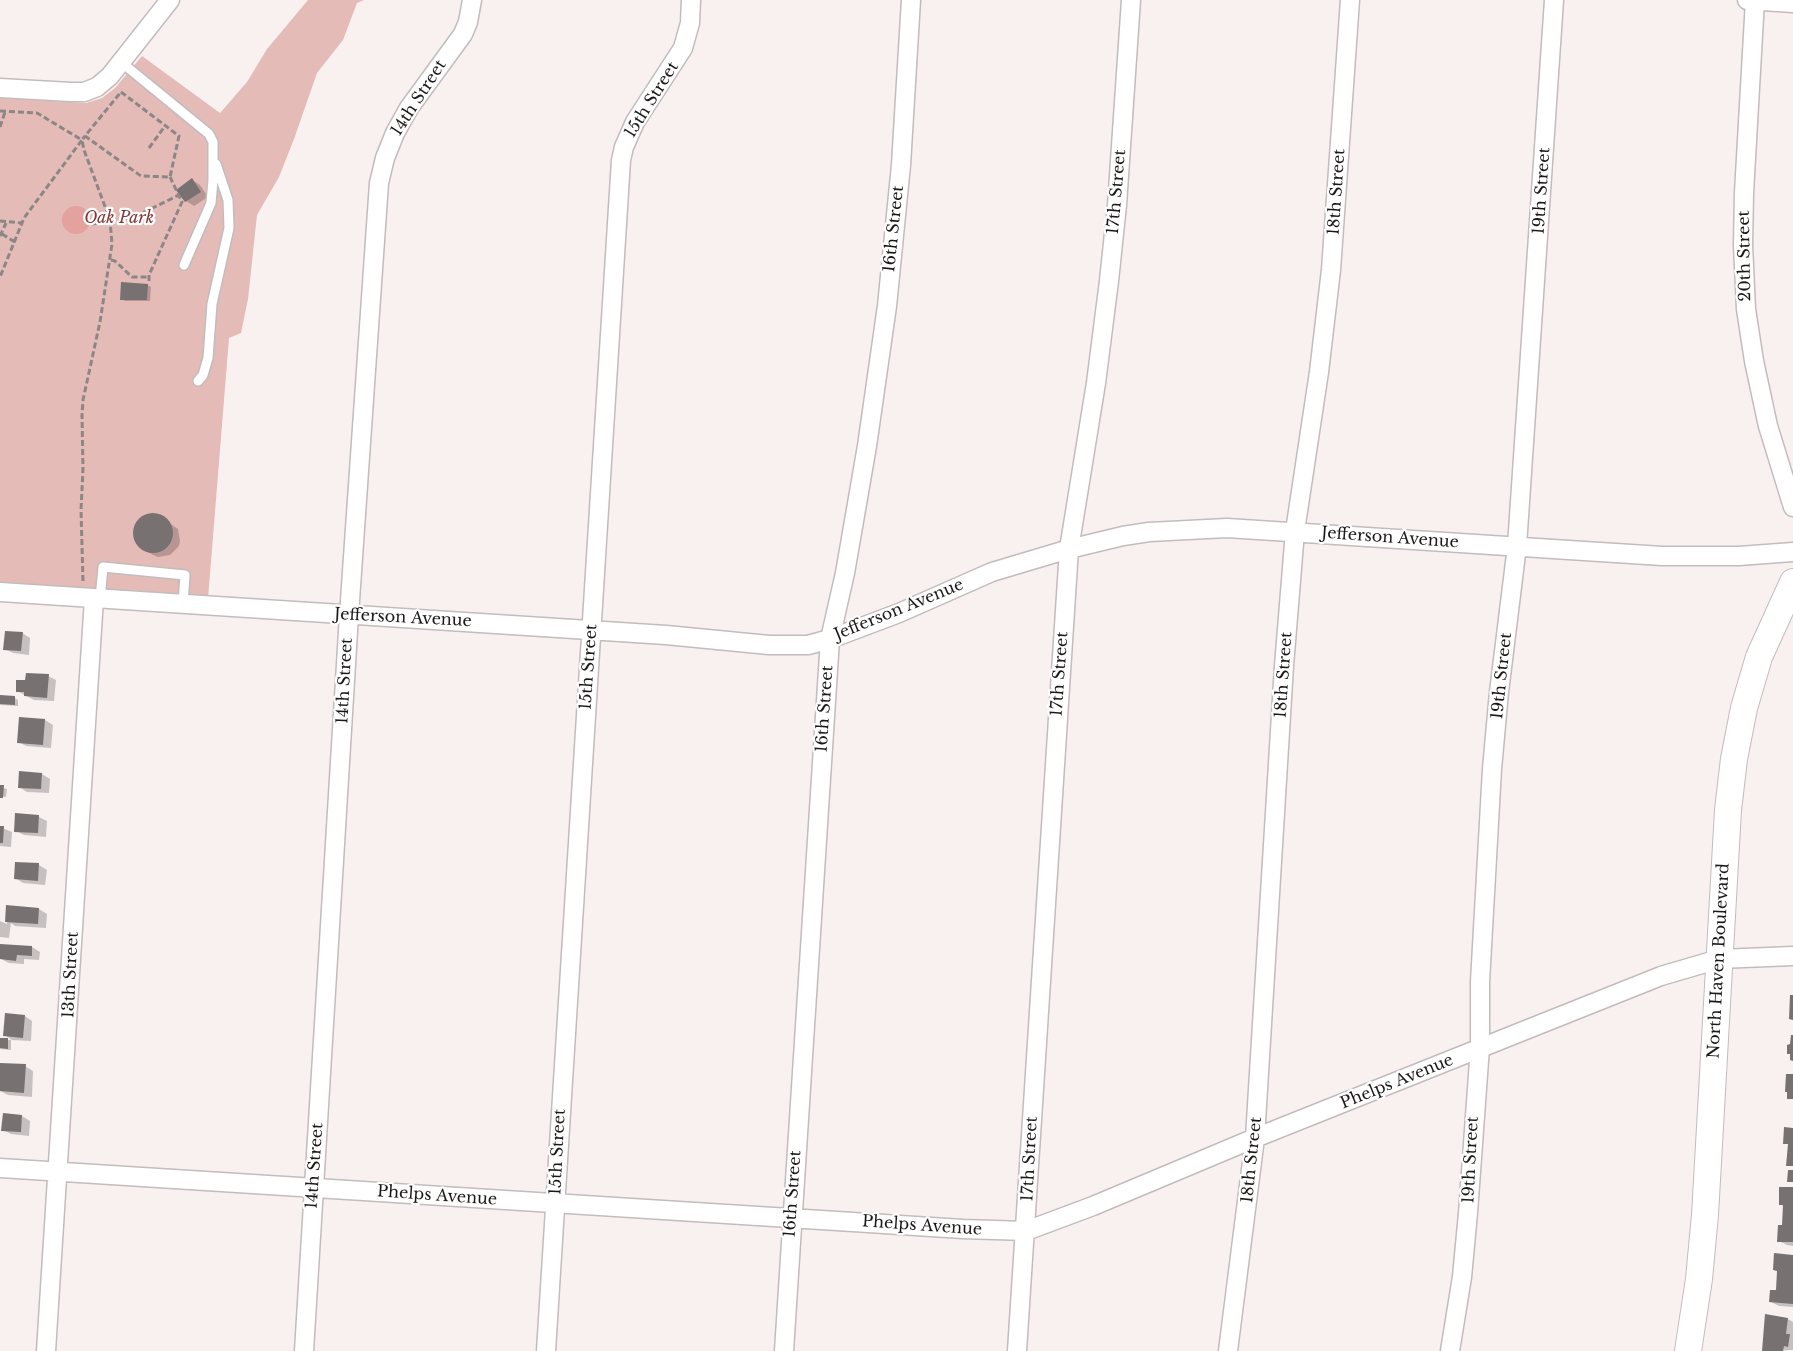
<!DOCTYPE html>
<html>
<head>
<meta charset="utf-8">
<style>
  body { margin:0 }
  canvas { display:block; background:#f8f1f0 }
</style>
</head>
<body>
<canvas width="1793" height="1351"></canvas>
<script>
const context = document.querySelector('canvas').getContext('2d');
context.lineJoin = 'round';
function fill(path, color) {
  context.fillStyle = color;
  context.fill(path, 'evenodd');
}
function toPath(rows) {
  const path = new Path2D();
  for (const r of rows) {
    if (r.length === 3) {
      path.moveTo(r[0] + r[2], r[1]);
      path.arc(r[0], r[1], r[2], 0, 2 * Math.PI);
      continue;
    }
    path.moveTo(r[0], r[1]);
    for (let i = 2; i < r.length; i += 2) path.lineTo(r[i], r[i + 1]);
  }
  return path;
}
function strokePath(path, color, width, dash) {
  context.strokeStyle = color;
  context.lineWidth = width;
  context.lineCap = dash ? 'butt' : 'round';
  context.setLineDash(dash || []);
  context.stroke(path);
}
function write(font, color, halo, rows, align = 'center') {
  context.font = font + ' "Libre Baskerville",serif';
  context.lineWidth = 4.5;
  context.setLineDash([]);
  context.textBaseline = 'middle';
  context.strokeStyle = halo;
  context.fillStyle = color;
  for (const [text, x, y, turn = 0] of rows) {
    context.save();
    context.translate(x, y);
    context.rotate((+turn || 0) * Math.PI / 180);
    context.textAlign = isNaN(turn) ? turn : align;
    if (halo) context.strokeText(text, 0, 0);
    context.fillText(text, 0, 0);
    context.restore();
  }
}
const green = toPath([
  [308,0,364,0,357,3,343,40,317,73,294,139,279,177,257,215,248,299,241,333,229,338,208,599,0,584,0,98,86,103,102,98,115,88,142,56,220,113,247,82,267,49]
]);
const water = toPath([
  [76,220,14]
]);
const shadow = toPath([
  [192,180,200,185,208,197,194,206,186,201],
  [147,285,151,287,150,301,125,301,121,299],
  [147,516,159,516,178,529,180,541,179,546,170,555,158,557,153,555,144,549,136,541,135,529,142,519],
  [22,633,30,638,29,655,13,653,5,649],
  [48,676,56,680,54,701,34,700,17,691],
  [0,697,15,698,18,700,18,706,0,705],
  [20,718,45,720,53,725,51,748,26,746,19,742],
  [42,774,50,779,49,793,27,792,19,787],
  [0,787,7,789,6,797,0,796],
  [17,815,39,817,47,821,46,837,24,835,16,831],
  [0,827,12,832,11,847,0,846],
  [39,865,47,870,45,885,23,883,15,878],
  [8,907,39,909,47,914,46,928,15,926,11,923,9,938,0,937,0,921,7,924],
  [32,947,40,952,39,960,24,959,24,964,9,963,1,959],
  [25,1016,32,1021,31,1041,11,1040,11,1050,0,1049,0,1039,12,1040,5,1035],
  [25,1066,33,1071,32,1097,8,1095,0,1091],
  [22,1116,30,1121,29,1136,11,1134,3,1130],
  [1793,1189,1793,1246,1787,1245,1779,1241,1784,1226,1785,1207,1780,1204],
  [1793,1256,1793,1307,1779,1306,1771,1302,1777,1292,1778,1272,1774,1269],
  [1788,1319,1793,1322,1793,1350,1763,1351]
]);
const building = toPath([
  [192,178,201,192,185,202,176,190],
  [121,282,148,284,147,300,120,300],
  [153,533,20],
  [5,631,23,632,21,651,3,650],
  [26,673,49,674,47,698,24,696,24,692,16,692,16,680,25,680],
  [0,695,15,696,15,705,0,704],
  [19,717,45,719,43,745,17,743],
  [19,771,42,773,41,789,18,788],
  [0,785,4,785,3,798,0,798],
  [15,813,39,815,38,833,14,832],
  [0,826,4,826,3,843,0,843],
  [15,862,39,863,38,881,14,879],
  [6,905,39,908,38,924,5,922],
  [0,944,32,946,32,956,17,955,16,961,0,959],
  [1790,995,1793,995,1793,1020,1789,1019],
  [5,1013,25,1015,23,1038,3,1036],
  [1791,1035,1793,1035,1793,1061,1790,1060,1790,1054,1787,1054,1787,1045,1790,1044],
  [0,1038,8,1038,8,1049,0,1048],
  [0,1063,26,1064,24,1093,0,1091],
  [1786,1074,1793,1074,1793,1099,1787,1099,1787,1092,1785,1092],
  [3,1113,22,1115,21,1132,1,1131],
  [1784,1127,1793,1128,1793,1166,1786,1166,1788,1144,1783,1144],
  [1788,1170,1793,1170,1793,1182,1787,1182],
  [1779,1187,1793,1187,1793,1242,1777,1242,1778,1225,1782,1225,1783,1205,1779,1205],
  [1774,1253,1793,1255,1793,1304,1769,1302,1770,1290,1776,1290,1777,1271,1773,1270],
  [1765,1314,1788,1318,1786,1334,1790,1334,1788,1347,1784,1346,1783,1351,1762,1351]
]);
const path = toPath([
  [121,92,179,136,170,177,141,176,85,136,121,92],
  [0,111,37,113,82,140,24,218,0,277],
  [0,127,5,112],
  [149,148,165,126],
  [0,221,22,223],
  [91,224,128,220,179,195],
  [2,234,15,242],
  [0,236,6,223],
  [111,260,115,261,132,277,149,277],
  [149,281,149,275,182,202,170,177],
  [83,581,81,510,83,469,82,415,83,400,100,322,112,244,110,220,84,150,82,140,85,136]
]);
const lane = toPath([
  [121,62,209,134,213,142,213,180,211,203,184,265],
  [198,381,203,375,208,358,212,304,229,228,228,200,216,164],
  [100,599,103,567,185,575,183,604]
]);
const street = toPath([
  [1747,0,1793,3],
  [1755,0,1744,193,1743,245,1746,309,1754,361,1768,426,1793,507],
  [0,88,71,92,84,92,97,87,110,76,170,0],
  [0,592,666,635,769,645,808,645,830,639,899,613,992,572,1069,549,1123,536,1149,532,1227,528,1662,556,1739,556,1793,552],
  [0,1168,963,1229,1026,1231,1093,1206,1255,1138,1661,976,1719,959,1793,956],
  [46,1351,94,598],
  [304,1351,349,615,379,183,385,158,395,133,409,108,463,34,468,22,472,0],
  [546,1351,621,160,624,147,635,122,683,48,690,23,691,0],
  [784,1351,830,639,845,573,867,446,887,306,901,165,911,0],
  [1017,1351,1069,549,1096,383,1109,281,1117,205,1131,0],
  [1228,1351,1255,1138,1284,666,1295,531,1319,372,1331,270,1350,0],
  [1450,1351,1462,1277,1468,1213,1480,1047,1480,982,1492,769,1499,692,1517,546,1554,0]
]);
const secondary = toPath([
  [1688,1351,1699,1279,1705,1215,1728,810,1734,759,1744,708,1759,657,1793,582]
]);
const streetNames = [
  ["14th Street",419,98,-57],
  ["15th Street",652,100,-58],
  ["19th Street",1542,191,-86],
  ["17th Street",1117,192,-85],
  ["18th Street",1337,192,-86],
  ["16th Street",894,229,-84],
  ["20th Street",1745,256,-91],
  ["Jefferson Avenue",1390,538,4],
  ["Jefferson Avenue",899,610,-22],
  ["Jefferson Avenue",403,618,3],
  ["15th Street",589,667,-86],
  ["17th Street",1060,674,-86],
  ["18th Street",1284,675,-86],
  ["19th Street",1502,676,-84],
  ["14th Street",345,681,-87],
  ["16th Street",825,709,-86],
  ["North Haven Boulevard",1719,961,-87],
  ["13th Street",71,975,-87],
  ["Phelps Avenue",1397,1082,-22],
  ["15th Street",558,1152,-87],
  ["17th Street",1030,1159,-87],
  ["18th Street",1252,1160,-84],
  ["19th Street",1471,1160,-87],
  ["14th Street",315,1166,-86],
  ["16th Street",793,1194,-86],
  ["Phelps Avenue",437,1196,4],
  ["Phelps Avenue",922,1226,4]
];
const parkNames = [
  ["Oak Park",119,218]
];
fill(green, '#e5bbb8');
fill(water, '#e3a29e');
fill(shadow, '#0003');
fill(building, '#777171');
strokePath(lane, '#c3bcbc', 12);
strokePath(street, '#c3bcbc', 21);
strokePath(secondary, '#c3bcbc', 28);
strokePath(path, '#8c8786', 3, [6, 3]);
strokePath(lane, '#fff', 9);
strokePath(street, '#fff', 18);
strokePath(secondary, '#fff', 26);
write('16px', '#1b1818', '#fff', streetNames);
write('italic 16px', '#843636', '#fff', parkNames);
</script>
</body>
</html>
